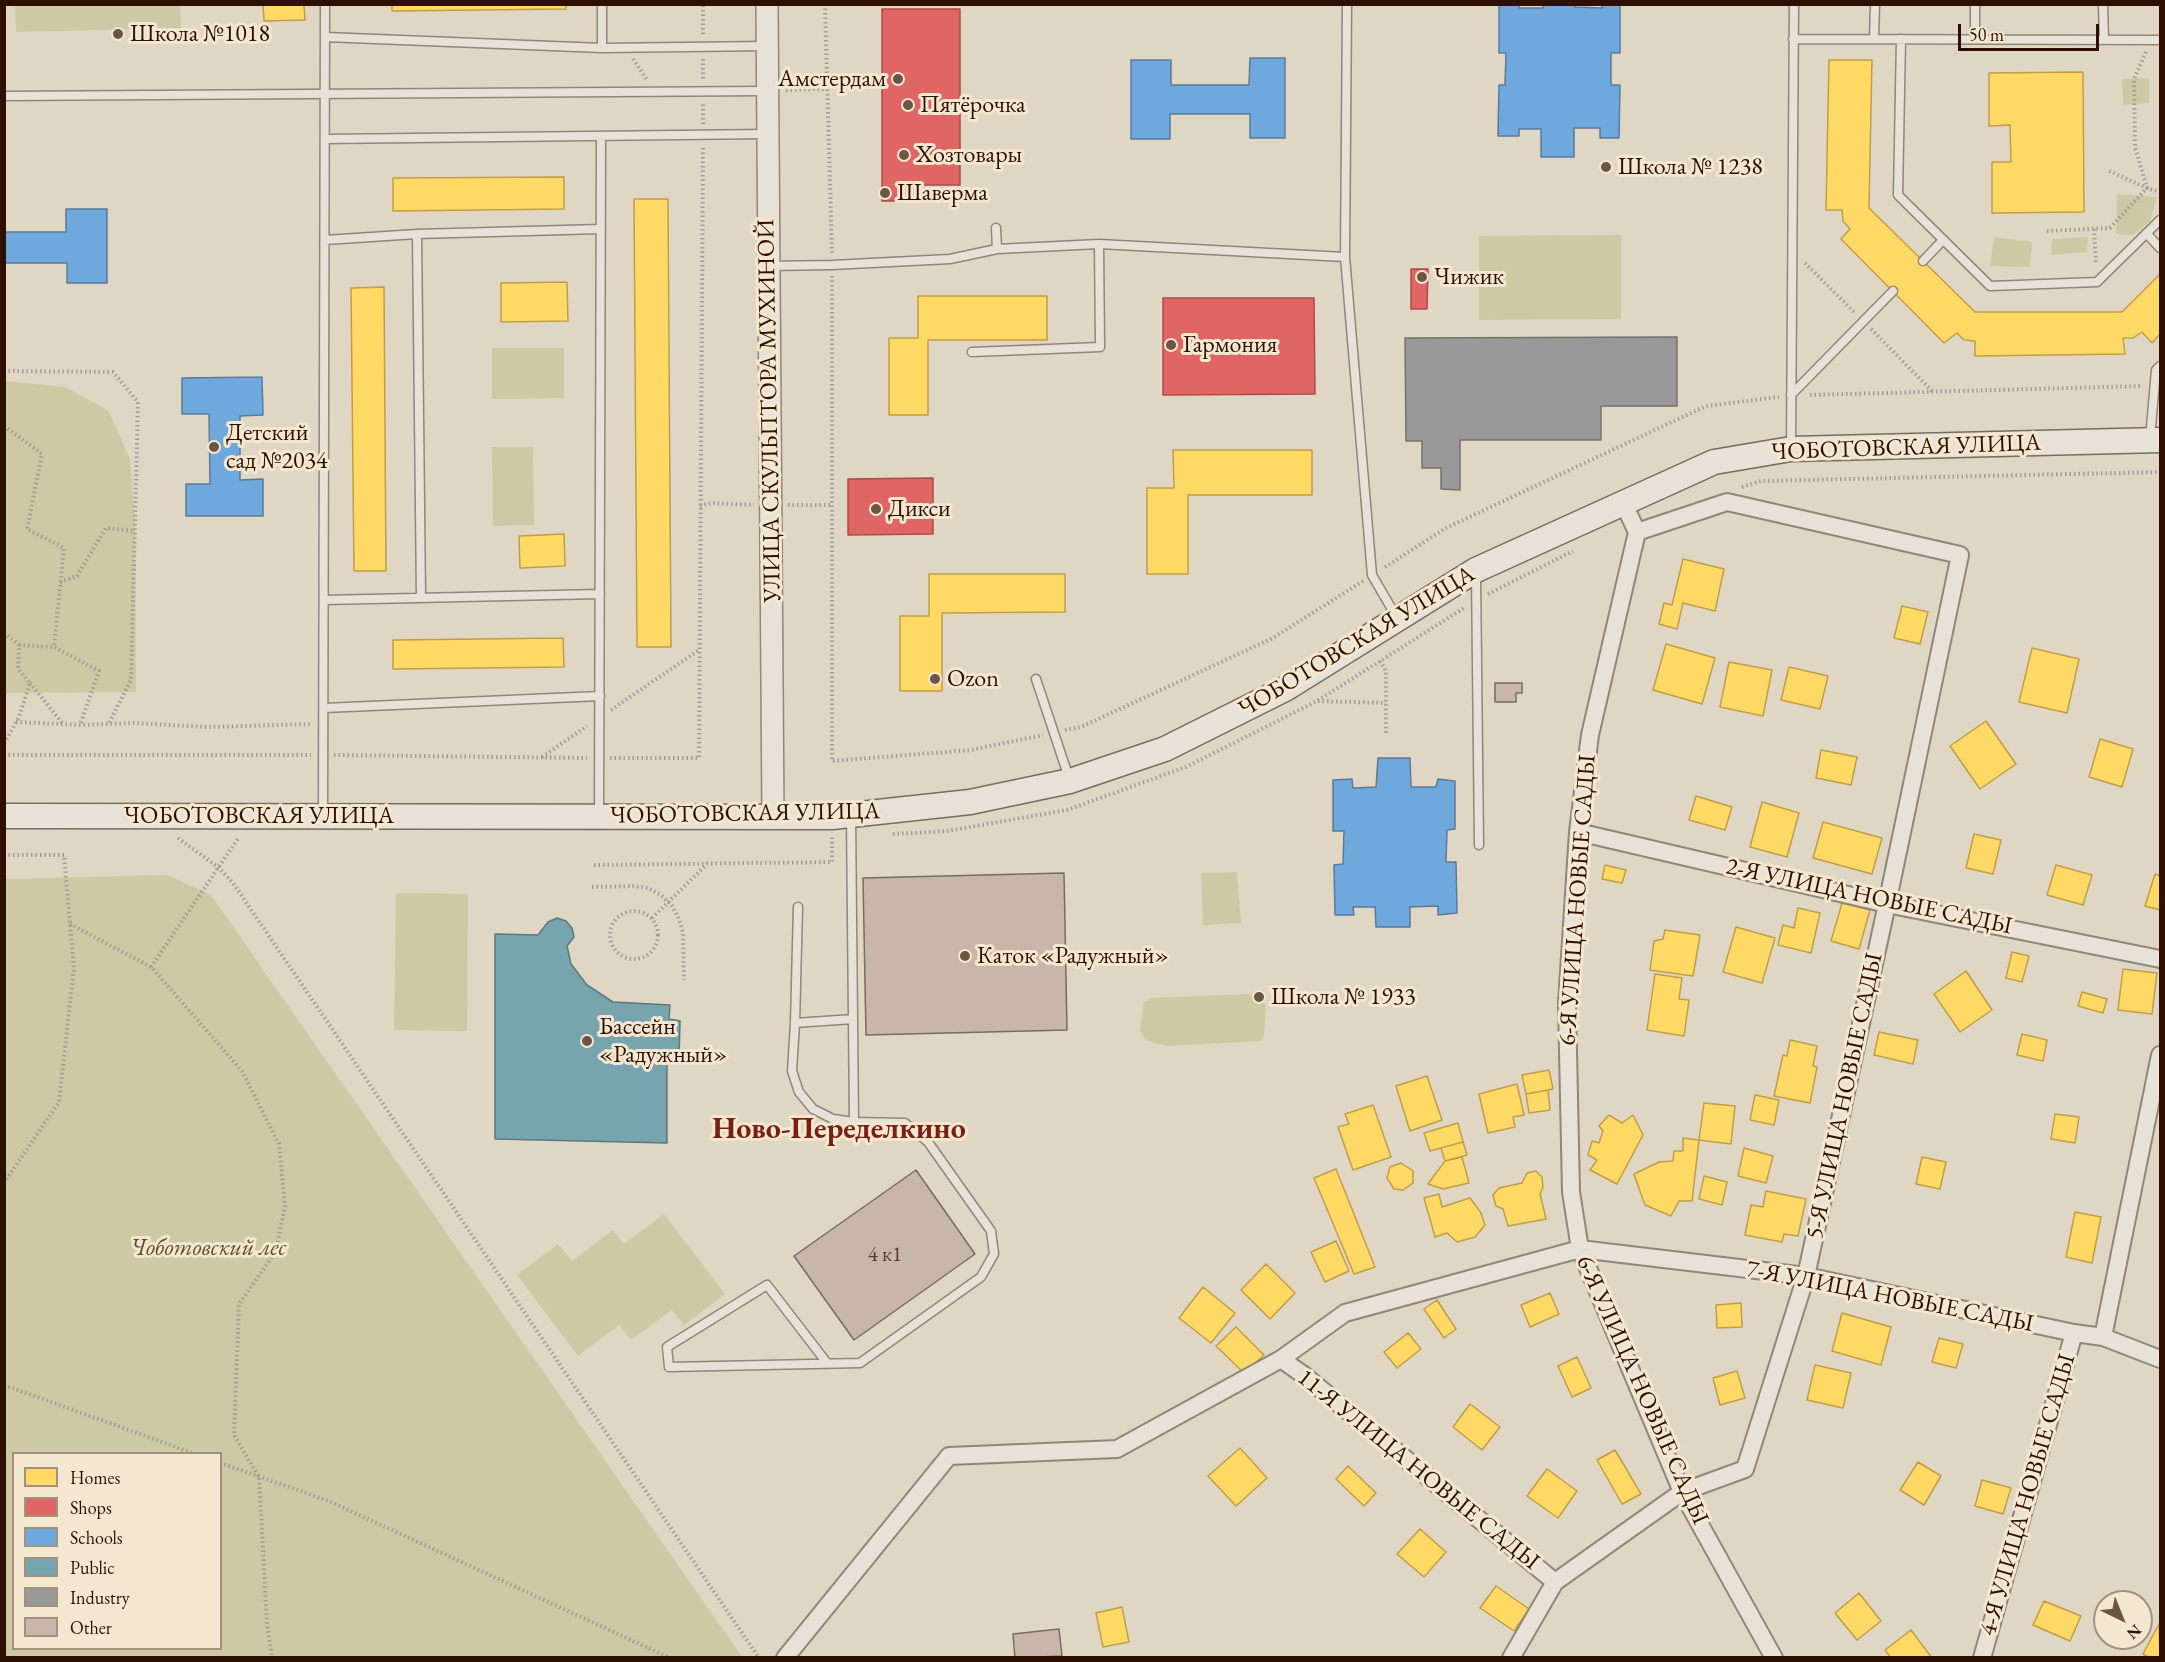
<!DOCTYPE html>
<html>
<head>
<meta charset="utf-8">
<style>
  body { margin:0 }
  #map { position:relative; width:2165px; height:1662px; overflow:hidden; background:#e0d6c4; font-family:"EB Garamond",serif }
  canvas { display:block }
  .frame { position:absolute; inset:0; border:6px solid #2e1000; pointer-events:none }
  .legend { position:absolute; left:12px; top:1452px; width:210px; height:198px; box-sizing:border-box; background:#f3e7d0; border:2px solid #a4917d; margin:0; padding:8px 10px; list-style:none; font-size:18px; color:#2e1000 }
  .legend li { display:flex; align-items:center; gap:12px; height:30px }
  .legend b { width:30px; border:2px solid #a4917d }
  .north { position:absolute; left:2093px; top:1590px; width:60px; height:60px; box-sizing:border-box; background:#f3e7d0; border:2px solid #a4917d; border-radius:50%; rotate:137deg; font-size:16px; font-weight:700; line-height:24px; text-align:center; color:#2e1000 }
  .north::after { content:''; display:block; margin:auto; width:21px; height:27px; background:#6c5545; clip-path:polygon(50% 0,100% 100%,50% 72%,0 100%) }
  .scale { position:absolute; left:1958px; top:24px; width:141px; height:27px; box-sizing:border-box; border:3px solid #2e1000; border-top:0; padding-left:8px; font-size:18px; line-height:21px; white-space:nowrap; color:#2e1000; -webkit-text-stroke:4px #f3e7d0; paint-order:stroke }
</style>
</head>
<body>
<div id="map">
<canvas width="2165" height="1662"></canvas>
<div class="frame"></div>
<ul class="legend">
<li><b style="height:16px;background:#ffd966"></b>Homes</li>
<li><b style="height:16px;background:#e06666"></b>Shops</li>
<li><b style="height:16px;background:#6fa8dc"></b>Schools</li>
<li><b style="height:16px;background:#76a5af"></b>Public</li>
<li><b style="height:16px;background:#999"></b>Industry</li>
<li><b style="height:16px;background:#c8b6aa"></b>Other</li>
</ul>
<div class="north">N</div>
<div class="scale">50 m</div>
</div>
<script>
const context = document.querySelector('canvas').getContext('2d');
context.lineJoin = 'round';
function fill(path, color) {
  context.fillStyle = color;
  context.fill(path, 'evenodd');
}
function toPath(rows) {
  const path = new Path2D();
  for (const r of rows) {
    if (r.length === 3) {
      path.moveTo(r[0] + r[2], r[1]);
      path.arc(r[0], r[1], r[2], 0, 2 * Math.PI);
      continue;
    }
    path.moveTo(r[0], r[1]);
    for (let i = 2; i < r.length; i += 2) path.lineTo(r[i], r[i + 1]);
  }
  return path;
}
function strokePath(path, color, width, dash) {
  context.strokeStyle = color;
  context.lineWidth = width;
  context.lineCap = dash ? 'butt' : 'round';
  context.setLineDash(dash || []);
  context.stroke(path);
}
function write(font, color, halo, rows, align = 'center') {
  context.font = font + ' "EB Garamond",serif';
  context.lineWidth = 6;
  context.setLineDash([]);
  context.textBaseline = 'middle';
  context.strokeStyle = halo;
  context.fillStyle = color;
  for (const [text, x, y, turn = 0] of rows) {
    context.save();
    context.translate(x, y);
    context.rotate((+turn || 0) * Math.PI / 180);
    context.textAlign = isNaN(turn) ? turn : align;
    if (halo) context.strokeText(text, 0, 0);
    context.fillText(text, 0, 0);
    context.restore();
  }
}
const green = toPath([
  [15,5,180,5,181,28,16,32],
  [2149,78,2149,103,2123,105,2122,79],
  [2117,194,2157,197,2150,221,2133,235,2116,234],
  [1621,235,1621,319,1479,320,1479,236],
  [1994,237,2032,242,2030,267,1990,266],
  [2088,237,2087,252,2051,255,2052,239],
  [492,348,564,348,564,398,492,399],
  [5,381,65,387,109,411,130,460,135,517,136,692,5,693],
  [492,447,533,447,534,525,493,526],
  [1237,872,1241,923,1203,925,1201,873],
  [167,875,211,895,742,1657,5,1657,5,879],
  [14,1454,220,1454,220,1648,14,1648],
  [396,893,468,894,467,1031,394,1030],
  [1249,994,1261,1000,1266,1006,1264,1036,1261,1041,1166,1046,1154,1043,1145,1039,1140,1032,1144,1002,1151,998],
  [664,1214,725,1294,684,1325,672,1310,631,1340,619,1325,578,1356,517,1275,558,1244,572,1261,613,1230,624,1244]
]);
const homes = toPath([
  [263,4,304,4,305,20,264,21,263,4],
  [392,4,566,4,566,9,392,11,392,4],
  [1829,60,1872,60,1869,208,1975,312,2122,312,2160,274,2160,334,2152,343,2142,332,2133,338,2123,338,2125,354,1975,356,1975,341,1964,340,1957,333,1944,343,1841,239,1850,229,1843,221,1842,210,1826,210,1829,60],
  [2083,72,2084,212,1992,213,1992,162,2011,162,2010,125,1989,126,1989,73,2083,72],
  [564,177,564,209,393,211,393,178,564,177],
  [634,199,668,199,671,647,637,647,634,199],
  [567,282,568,321,501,322,501,283,567,282],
  [384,287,386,571,354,571,351,288,384,287],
  [918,296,1047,296,1047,340,928,340,928,415,889,415,889,338,918,338,918,296],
  [1173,450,1312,450,1312,495,1188,495,1188,574,1147,574,1147,488,1174,488,1173,450],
  [564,534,565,566,520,568,519,536,564,534],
  [1683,559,1724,569,1715,611,1683,603,1677,629,1659,624,1664,603,1672,605,1683,559],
  [929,574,1065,574,1065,612,942,613,942,691,900,691,900,616,929,616,929,574],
  [1902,606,1928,612,1920,644,1894,638,1902,606],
  [563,638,564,667,393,669,393,640,563,638],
  [1666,644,1715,658,1702,704,1653,690,1666,644],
  [2032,648,2079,659,2067,713,2019,702,2032,648],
  [1729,662,1772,670,1763,716,1720,707,1729,662],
  [1789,667,1828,676,1820,709,1781,700,1789,667],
  [1986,721,2016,764,1980,789,1950,746,1986,721],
  [2100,739,2133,749,2122,787,2089,777,2100,739],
  [1821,750,1857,757,1851,785,1816,778,1821,750],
  [1696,796,1732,807,1725,830,1689,820,1696,796],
  [1762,802,1799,813,1787,857,1750,847,1762,802],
  [1823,822,1882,838,1872,874,1813,858,1823,822],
  [1974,834,2001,840,1993,874,1966,868,1974,834],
  [1605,865,1626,870,1622,883,1602,879,1605,865],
  [2056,865,2092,875,2083,905,2047,895,2056,865],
  [2155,874,2160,876,2160,910,2145,906,2155,874],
  [1842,903,1870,910,1859,949,1831,941,1842,903],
  [1798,908,1820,913,1811,953,1778,945,1783,925,1794,928,1798,908],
  [1736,927,1775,938,1762,983,1723,972,1736,927],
  [1665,930,1700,935,1693,976,1650,970,1654,941,1663,939,1665,930],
  [2012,952,2029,956,2022,982,2006,978,2012,952],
  [2123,969,2157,973,2152,1014,2118,1010,2123,969],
  [1966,971,1992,1010,1960,1032,1934,994,1966,971],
  [1655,974,1682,978,1679,999,1689,1000,1684,1036,1647,1030,1655,974],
  [2082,992,2107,999,2103,1013,2078,1006,2082,992],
  [1879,1032,1918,1040,1913,1064,1874,1055,1879,1032],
  [2022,1034,2047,1040,2043,1061,2017,1055,2022,1034],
  [1790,1040,1817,1046,1813,1066,1817,1067,1810,1103,1774,1096,1783,1055,1787,1056,1790,1040],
  [1549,1070,1553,1089,1526,1094,1522,1075,1549,1070],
  [1427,1076,1442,1120,1410,1131,1396,1086,1427,1076],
  [1517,1084,1524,1115,1513,1117,1515,1127,1488,1133,1479,1094,1517,1084],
  [1548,1090,1550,1110,1529,1113,1526,1094,1548,1090],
  [1755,1095,1779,1100,1774,1125,1750,1120,1755,1095],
  [1704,1103,1735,1106,1731,1144,1699,1140,1704,1103],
  [1373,1105,1391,1157,1353,1170,1338,1127,1349,1124,1345,1114,1373,1105],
  [2055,1114,2079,1117,2075,1143,2051,1139,2055,1114],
  [1609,1115,1622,1123,1633,1115,1643,1135,1617,1184,1590,1170,1597,1160,1588,1155,1592,1141,1599,1143,1603,1131,1599,1126,1609,1115],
  [1458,1123,1463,1142,1430,1151,1424,1133,1458,1123],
  [1683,1138,1699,1140,1692,1201,1679,1201,1671,1216,1645,1205,1634,1174,1659,1162,1673,1161,1674,1151,1683,1151,1683,1138],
  [1463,1142,1467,1155,1445,1161,1441,1148,1463,1142],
  [1744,1148,1773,1156,1766,1183,1738,1176,1744,1148],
  [1462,1157,1469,1183,1443,1189,1428,1184,1445,1161,1462,1157],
  [1922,1157,1946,1162,1940,1189,1916,1184,1922,1157],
  [1401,1163,1413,1171,1413,1183,1403,1190,1394,1189,1387,1178,1390,1167,1401,1163],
  [1336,1169,1375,1267,1354,1274,1314,1178,1336,1169],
  [1536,1171,1542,1177,1543,1187,1540,1194,1546,1219,1508,1226,1503,1209,1496,1206,1493,1195,1499,1188,1522,1183,1527,1173,1536,1171],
  [1704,1176,1727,1182,1722,1205,1699,1199,1704,1176],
  [1766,1191,1806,1199,1798,1236,1784,1234,1782,1242,1745,1235,1751,1205,1763,1207,1766,1191],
  [1439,1194,1442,1207,1470,1198,1481,1213,1485,1225,1475,1237,1457,1242,1447,1233,1435,1237,1424,1198,1439,1194],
  [2075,1212,2101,1217,2092,1263,2066,1257,2075,1212],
  [1336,1241,1349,1271,1325,1282,1311,1252,1336,1241],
  [1266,1264,1295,1293,1270,1319,1241,1290,1266,1264],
  [1203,1287,1235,1313,1211,1343,1179,1318,1203,1287],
  [1550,1293,1559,1314,1530,1327,1521,1305,1550,1293],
  [1437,1300,1456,1329,1444,1338,1424,1309,1437,1300],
  [1741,1303,1742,1327,1717,1328,1716,1305,1741,1303],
  [1842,1313,1891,1327,1881,1365,1832,1351,1842,1313],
  [1236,1327,1264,1355,1244,1373,1216,1346,1236,1327],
  [1408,1333,1421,1349,1397,1368,1384,1352,1408,1333],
  [1939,1338,1963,1344,1956,1368,1932,1362,1939,1338],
  [1577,1357,1591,1388,1572,1397,1558,1366,1577,1357],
  [1815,1365,1851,1373,1843,1408,1807,1400,1815,1365],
  [1737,1371,1745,1398,1720,1405,1713,1378,1737,1371],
  [1470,1404,1500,1427,1482,1450,1453,1427,1470,1404],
  [1240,1448,1267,1478,1236,1506,1208,1476,1240,1448],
  [1615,1450,1641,1494,1622,1504,1597,1460,1615,1450],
  [1918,1462,1941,1476,1924,1505,1900,1490,1918,1462],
  [1348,1466,1376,1493,1364,1506,1336,1479,1348,1466],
  [1547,1469,1577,1491,1558,1518,1527,1496,1547,1469],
  [1982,1480,2011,1488,2003,1514,1975,1506,1982,1480],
  [1420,1529,1446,1552,1424,1577,1397,1554,1420,1529],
  [1496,1586,1529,1609,1514,1631,1480,1608,1496,1586],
  [1859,1593,1881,1621,1857,1640,1835,1613,1859,1593],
  [2044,1601,2081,1616,2070,1641,2033,1625,2044,1601],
  [1122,1607,1129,1642,1103,1647,1096,1613,1122,1607],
  [2159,1624,2160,1658,2150,1658,2143,1654,2159,1624],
  [1911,1630,1932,1658,1891,1658,1885,1650,1911,1630]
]);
const shops = toPath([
  [882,9,960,9,960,185,915,185,915,201,882,201,882,9],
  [1411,269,1428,269,1427,309,1411,309,1411,269],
  [1163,298,1314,298,1315,394,1163,395,1163,298],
  [933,478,933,534,848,535,848,479,933,478]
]);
const schools = toPath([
  [1499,4,1519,4,1519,8,1543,8,1543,4,1575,4,1575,7,1602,8,1602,4,1620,4,1620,53,1611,53,1611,85,1620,85,1619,138,1600,138,1600,128,1574,128,1574,157,1541,157,1541,129,1519,129,1519,136,1498,136,1499,85,1505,85,1506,53,1499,53,1499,4],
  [1250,58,1285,58,1285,138,1250,138,1250,114,1170,114,1170,139,1131,139,1131,60,1171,60,1171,85,1249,85,1250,58],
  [66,209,107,209,107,283,67,283,67,263,4,263,4,232,66,232,66,209],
  [262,377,263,415,240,416,240,480,263,479,263,516,186,516,186,484,210,484,209,414,182,414,182,378,262,377],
  [1378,758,1410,758,1411,787,1436,787,1438,779,1455,781,1455,829,1447,830,1446,862,1456,862,1457,913,1438,915,1438,906,1410,907,1410,927,1376,927,1375,907,1353,907,1354,915,1335,915,1334,865,1343,864,1344,831,1333,831,1333,780,1352,779,1353,788,1376,787,1378,758]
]);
const public = toPath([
  [557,918,566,921,572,928,574,937,567,946,571,964,587,985,613,1002,670,1005,669,1019,680,1021,679,1061,667,1062,667,1143,495,1139,495,934,538,935,548,922,557,918]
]);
const industry = toPath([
  [1677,337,1677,406,1601,406,1601,440,1460,440,1460,490,1441,489,1441,468,1422,468,1422,441,1406,441,1405,338,1677,337]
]);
const building = toPath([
  [1495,683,1522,683,1522,693,1516,693,1516,702,1495,702,1495,683],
  [1064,873,1067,1030,866,1035,863,878,1064,873],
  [916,1170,975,1254,854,1340,794,1256,916,1170],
  [1059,1629,1062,1656,1015,1658,1013,1634,1059,1629]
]);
const path = toPath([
  [825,4,832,254],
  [703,34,703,4],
  [2146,52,2134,79,2135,147,2147,188,2160,192],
  [633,59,647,80],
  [703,59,703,79],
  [786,90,827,89],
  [703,124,703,104],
  [2094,229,2096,264],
  [2047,231,2110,228,2147,188,2107,170],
  [1805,263,1855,313],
  [832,276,832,761,971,750,1043,735],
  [1871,329,1933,392],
  [4,371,113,372,138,402,131,680,108,725],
  [1810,395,2142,386],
  [4,426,42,454,27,529,64,548,54,647,99,671,80,725],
  [1742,487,1761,481,2160,472],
  [788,505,832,505],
  [700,506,712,503,754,505],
  [1385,567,1446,528,1706,406,1779,397],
  [60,582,77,576,106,528,135,531],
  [1488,594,1573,551],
  [4,633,19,645,18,669,30,683,19,717,4,744],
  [19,645,54,647],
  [1380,661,1386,671,1386,733],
  [30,683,63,724],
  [1318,701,1386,703],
  [611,710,699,650],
  [16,722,80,725,132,723,208,727,311,724],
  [1065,730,1081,727,1273,638,1363,581],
  [4,755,311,755],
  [334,755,587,758],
  [542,757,587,726],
  [610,758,699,758,703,146],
  [893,834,947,831,1067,810,1186,767,1317,701,1464,608],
  [178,838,218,867,233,883,759,1658],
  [4,855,64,855,74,968,59,1102,4,1183],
  [594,865,832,862,832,837],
  [592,887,633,886,648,888,661,895,672,906,679,919,683,933,684,980],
  [634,935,24],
  [652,918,707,864],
  [70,924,151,967,242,1071,279,1144,285,1206,276,1251,239,1304,234,1435,259,1477,267,1624,272,1658],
  [151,967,239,837],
  [4,1385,195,1454],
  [220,1463,329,1501,670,1658]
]);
const service = toPath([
  [1347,4,1345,257,1372,575,1397,618],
  [1975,4,1975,39],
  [2103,4,2104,39],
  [325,37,602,48,767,46],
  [1793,39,2160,40],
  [1874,39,1875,4],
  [1901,39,1898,195,1990,286,2097,282,2160,220],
  [602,48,602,4],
  [4,96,766,91],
  [325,139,767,134],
  [996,228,997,249],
  [417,234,421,598],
  [2147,234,2160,248],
  [325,240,417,234,601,229],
  [1923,261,1943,240],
  [768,266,832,265,950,259,997,249,1099,244,1345,257],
  [972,352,1100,347,1099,244],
  [1791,395,1893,291],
  [2150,438,2156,370,2160,366],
  [1791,448,1794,4],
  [1476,574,1479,845],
  [324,600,600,594],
  [1036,679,1069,778],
  [324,708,600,696],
  [323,814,325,4],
  [599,816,601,136],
  [798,907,795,1023,792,1071,799,1092,813,1109,833,1119,854,1122],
  [795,1023,853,1019],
  [827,1363,767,1285,667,1347,669,1367,860,1363,981,1277,994,1254,991,1231,928,1142,905,1123,854,1122,851,815]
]);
const minor = toPath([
  [1623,502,1637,532,1590,735,1578,832,1567,1003,1571,1192,1580,1249,1682,1492,1774,1658],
  [1578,832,1887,904,2160,959],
  [2103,1337,2160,1055],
  [1281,1359,1305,1376,1555,1582],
  [785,1658,949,1456,1117,1449,1281,1359,1345,1313,1580,1249,1806,1276,2074,1333,2103,1337,2160,1359],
  [1511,1658,1555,1582,1682,1492,1745,1469,1806,1276,1887,904,1960,555,1727,502,1637,532],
  [1982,1658,2074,1333]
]);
const tertiary = toPath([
  [767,4,773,818]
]);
const secondary = toPath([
  [4,816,832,817,970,802,1070,781,1165,749,1285,689,1476,570,1714,462,1791,449,2160,440]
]);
const markers = [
  [118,34,6,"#6c5545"],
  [898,79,6,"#6c5545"],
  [908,105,6,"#6c5545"],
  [904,155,6,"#6c5545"],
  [1606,167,6,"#6c5545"],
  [885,193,6,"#6c5545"],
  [1422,277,6,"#6c5545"],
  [1171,345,6,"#6c5545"],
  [214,447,6,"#6c5545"],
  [876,509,6,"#6c5545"],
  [935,679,6,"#6c5545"],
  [965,956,6,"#6c5545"],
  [1259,997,6,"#6c5545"],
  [587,1041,6,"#6c5545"]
];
const numberNames = [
  ["4 к1",885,1255]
];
const poiNames = [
  ["Школа №1018",130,34],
  ["Амстердам",886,79,"right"],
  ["Пятёрочка",920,105],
  ["Хозтовары",916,155],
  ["Школа № 1238",1618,167],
  ["Шаверма",897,193],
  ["Чижик",1434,277],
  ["Гармония",1183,345],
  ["Детский",226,433],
  ["сад №2034",226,461],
  ["Дикси",888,509],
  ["Ozon",947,679],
  ["Каток «Радужный»",977,956],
  ["Школа № 1933",1271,997],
  ["Бассейн",599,1027],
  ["«Радужный»",599,1055]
];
const streetNames = [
  ["УЛИЦА СКУЛЬПТОРА МУХИНОЙ",770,411,-91],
  ["ЧОБОТОВСКАЯ УЛИЦА",1906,448,-2],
  ["ЧОБОТОВСКАЯ УЛИЦА",1357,642,-31],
  ["ЧОБОТОВСКАЯ УЛИЦА",745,814,-1],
  ["ЧОБОТОВСКАЯ УЛИЦА",259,816],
  ["2-Я УЛИЦА НОВЫЕ САДЫ",1869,897,12],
  ["6-Я УЛИЦА НОВЫЕ САДЫ",1578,900,-86],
  ["5-Я УЛИЦА НОВЫЕ САДЫ",1845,1096,-78],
  ["7-Я УЛИЦА НОВЫЕ САДЫ",1890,1297,11],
  ["6-Я УЛИЦА НОВЫЕ САДЫ",1642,1390,66],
  ["11-Я УЛИЦА НОВЫЕ САДЫ",1418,1470,39],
  ["4-Я УЛИЦА НОВЫЕ САДЫ",2028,1495,-74]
];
const parkNames = [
  ["Чоботовский лес",208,1248]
];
const districtNames = [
  ["Ново-Переделкино",839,1130]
];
fill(green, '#cdc9a5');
fill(homes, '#ffd966');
strokePath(homes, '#c09d47', 1.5);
fill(shops, '#e06666');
strokePath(shops, '#ab4c47', 1.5);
fill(schools, '#6fa8dc');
strokePath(schools, '#5c7a9a', 1.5);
fill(public, '#76a5af');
strokePath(public, '#60787a', 1.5);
fill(industry, '#999');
strokePath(industry, '#79706b', 1.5);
fill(building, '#c8b6aa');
strokePath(building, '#766c60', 1.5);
strokePath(service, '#90867a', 11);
strokePath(minor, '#90867a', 20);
strokePath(tertiary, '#90867a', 24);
strokePath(secondary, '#766c60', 27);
strokePath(path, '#a29b93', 4, [1.5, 3]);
strokePath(service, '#e7e1d8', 8);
strokePath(minor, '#e7e1d8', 16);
strokePath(tertiary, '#e7e1d8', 21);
strokePath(secondary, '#e7e1d8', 24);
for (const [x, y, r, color] of markers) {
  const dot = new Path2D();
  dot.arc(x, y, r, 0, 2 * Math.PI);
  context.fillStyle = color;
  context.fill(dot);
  strokePath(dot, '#f3e7d0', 2);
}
write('21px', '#543a2a', null, numberNames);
write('24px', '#2e1000', '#f3e7d0', poiNames, 'left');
write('24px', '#2e1000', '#f3e7d0', streetNames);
write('italic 24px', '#604d31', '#f3e7d0', parkNames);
write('bold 30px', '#7a1f14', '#f3e7d0', districtNames);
</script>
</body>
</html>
